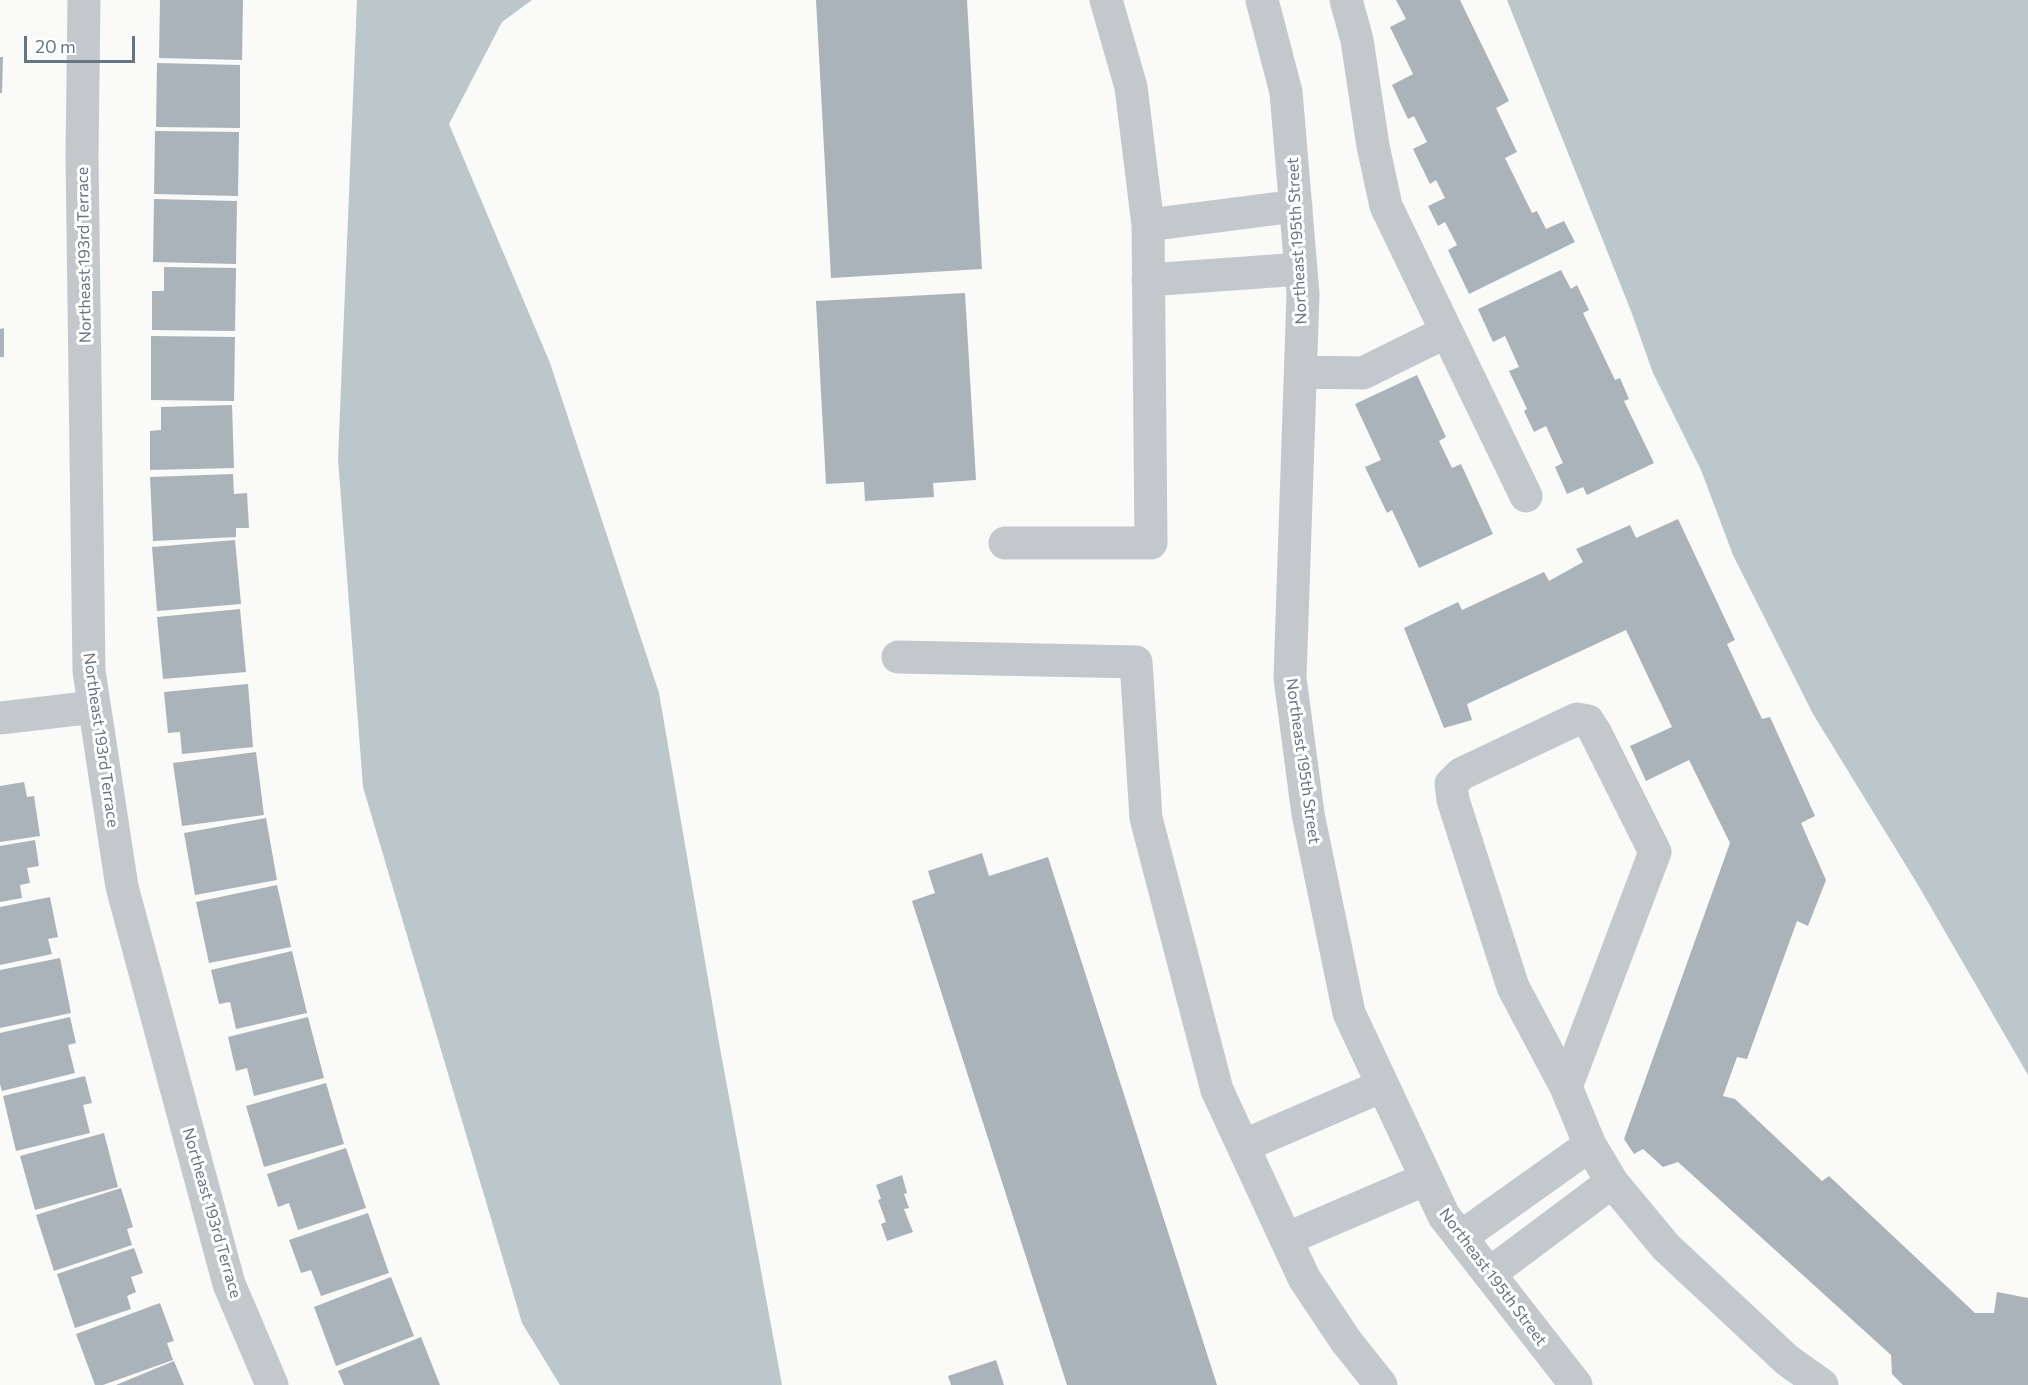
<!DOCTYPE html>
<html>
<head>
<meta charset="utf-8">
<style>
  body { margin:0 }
  #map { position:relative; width:2028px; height:1385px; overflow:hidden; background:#fafaf8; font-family:Commissioner,sans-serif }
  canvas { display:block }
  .scale { position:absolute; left:24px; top:36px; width:111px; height:27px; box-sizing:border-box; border:3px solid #657683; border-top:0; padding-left:8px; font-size:18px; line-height:21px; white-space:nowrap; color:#657683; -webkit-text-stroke:4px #fff; paint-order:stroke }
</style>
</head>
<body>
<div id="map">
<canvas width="2028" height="1385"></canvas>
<div class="scale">20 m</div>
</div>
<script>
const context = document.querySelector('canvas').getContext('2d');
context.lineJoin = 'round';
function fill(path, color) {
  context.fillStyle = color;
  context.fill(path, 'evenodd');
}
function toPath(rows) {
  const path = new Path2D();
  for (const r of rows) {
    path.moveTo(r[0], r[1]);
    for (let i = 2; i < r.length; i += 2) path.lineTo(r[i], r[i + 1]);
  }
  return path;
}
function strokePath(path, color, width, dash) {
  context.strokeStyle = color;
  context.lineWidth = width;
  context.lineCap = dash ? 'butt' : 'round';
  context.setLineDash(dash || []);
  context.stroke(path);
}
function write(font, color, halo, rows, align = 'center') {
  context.font = font + ' Commissioner,sans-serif';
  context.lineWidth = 6;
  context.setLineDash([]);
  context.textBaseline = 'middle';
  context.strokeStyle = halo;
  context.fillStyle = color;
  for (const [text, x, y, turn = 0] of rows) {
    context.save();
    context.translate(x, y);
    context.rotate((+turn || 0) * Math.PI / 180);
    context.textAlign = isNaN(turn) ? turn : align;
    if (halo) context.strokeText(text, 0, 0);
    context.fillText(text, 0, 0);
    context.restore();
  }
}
const water = toPath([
  [357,0,532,0,502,22,449,124,550,363,659,693,718,1037,782,1385,560,1385,522,1323,363,787,338,459],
  [1507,0,2028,0,2028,1075,1918,885,1813,714,1733,555,1701,470,1653,373,1631,311]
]);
const building = toPath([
  [160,0,243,0,242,60,159,58],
  [816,0,967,0,982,269,831,278],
  [1396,0,1460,0,1509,101,1496,108,1517,152,1505,158,1532,213,1537,211,1546,229,1564,221,1575,242,1469,294,1448,250,1457,245,1445,222,1438,226,1428,206,1445,198,1436,180,1430,184,1413,149,1427,142,1414,116,1408,119,1392,85,1413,74,1390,27,1406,19],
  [0,57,3,57,2,93,0,93],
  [157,63,240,65,240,128,156,127],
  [155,131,239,132,238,196,154,194],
  [154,199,237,201,236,264,153,262],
  [164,267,236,268,235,331,152,330,152,291,164,291],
  [1561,270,1571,289,1577,285,1589,310,1583,313,1615,380,1620,378,1629,399,1624,401,1654,463,1587,495,1583,487,1567,494,1555,467,1563,463,1546,426,1534,432,1524,411,1527,409,1509,371,1519,367,1505,336,1493,342,1478,309],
  [965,293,976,480,933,483,934,497,865,501,864,482,826,484,816,301],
  [4,328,4,357,0,357,0,329],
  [151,336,235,337,234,401,151,400],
  [1417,375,1446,437,1439,441,1452,468,1461,464,1493,534,1419,568,1392,510,1387,513,1365,467,1381,460,1355,404],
  [232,405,234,468,150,470,150,431,161,430,161,407],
  [233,474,234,494,247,493,249,528,236,528,236,537,153,541,150,477],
  [1678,519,1735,640,1727,644,1762,719,1770,717,1815,816,1801,823,1826,880,1808,926,1797,921,1747,1059,1737,1057,1723,1096,1735,1099,1822,1181,1829,1176,1975,1313,1994,1313,1997,1292,2028,1298,2028,1385,1903,1385,1892,1374,1891,1355,1678,1162,1663,1167,1643,1149,1634,1154,1624,1139,1730,843,1689,760,1646,781,1630,746,1672,727,1626,630,1467,704,1472,720,1444,728,1404,628,1458,602,1462,610,1544,572,1549,581,1583,562,1576,549,1630,525,1636,538],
  [235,540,241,604,157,611,152,547],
  [240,609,246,672,163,679,157,617],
  [248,684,253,747,182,754,180,732,168,733,164,692],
  [256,752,264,815,182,826,173,763],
  [24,782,27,797,34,796,40,836,0,842,0,786],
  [266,818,277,880,195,895,184,833],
  [35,840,39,866,27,868,30,883,20,885,22,898,0,902,0,846],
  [982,853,989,876,1048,857,1217,1385,1067,1385,912,901,935,893,928,871],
  [277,885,291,947,209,963,196,902],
  [50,897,58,937,48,939,52,954,0,965,0,907],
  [292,951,307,1013,236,1029,230,1002,219,1004,211,970],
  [60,958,71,1013,0,1028,0,970],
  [70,1017,76,1043,68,1045,75,1073,2,1091,0,1084,0,1033],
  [308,1017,324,1078,254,1096,247,1068,236,1071,228,1037],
  [85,1076,92,1103,83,1105,90,1133,16,1151,3,1096],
  [326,1083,344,1144,264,1167,246,1106],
  [104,1133,118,1187,35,1210,20,1156],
  [346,1148,366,1208,298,1230,289,1203,278,1207,267,1174],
  [902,1175,907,1193,904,1194,909,1208,904,1209,913,1232,887,1241,881,1224,886,1222,878,1200,881,1199,876,1185],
  [121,1188,133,1227,127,1229,132,1245,54,1271,36,1215],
  [368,1213,389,1273,321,1296,311,1270,301,1273,289,1240],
  [134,1248,143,1273,131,1277,136,1292,127,1296,131,1309,75,1328,57,1274],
  [391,1277,414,1336,336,1366,314,1307],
  [160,1303,174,1341,167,1343,173,1360,103,1385,95,1385,76,1334],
  [421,1337,440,1385,344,1385,338,1371],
  [996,1360,1004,1385,951,1385,948,1376],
  [174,1361,184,1385,116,1385]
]);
const minor = toPath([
  [84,0,82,156,89,671,122,887,229,1284,272,1385],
  [1262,0,1286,92,1303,294,1290,678,1308,814,1349,1013,1444,1216,1576,1385],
  [1346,0,1357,40,1373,146,1386,206,1526,496],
  [1148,225,1296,206],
  [1148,280,1301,269],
  [1301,372,1363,373,1446,332],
  [1005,543,1151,543,1148,225,1131,87,1106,0],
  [898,657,1136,662,1146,818,1217,1090,1304,1278,1346,1341,1381,1385],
  [0,718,94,707],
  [1566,1087,1655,852,1595,732,1588,721,1577,719,1461,774,1451,784,1453,800,1513,987,1566,1087,1590,1145,1612,1182,1666,1247,1787,1360,1822,1385],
  [1243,1146,1382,1086],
  [1461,1237,1590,1145],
  [1286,1239,1426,1179],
  [1489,1274,1612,1182]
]);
const streetNames = [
  ["Northeast 195th Street",1297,241,-93],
  ["Northeast 193rd Terrace",84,255,-91],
  ["Northeast 193rd Terrace",101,740,82],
  ["Northeast 195th Street",1303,761,82],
  ["Northeast 193rd Terrace",212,1213,74],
  ["Northeast 195th Street",1493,1277,53]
];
fill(water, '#bbc7cb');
fill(building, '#aab3b9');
strokePath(minor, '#c3c8cc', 33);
write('16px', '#657683', '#fff', streetNames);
</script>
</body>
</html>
